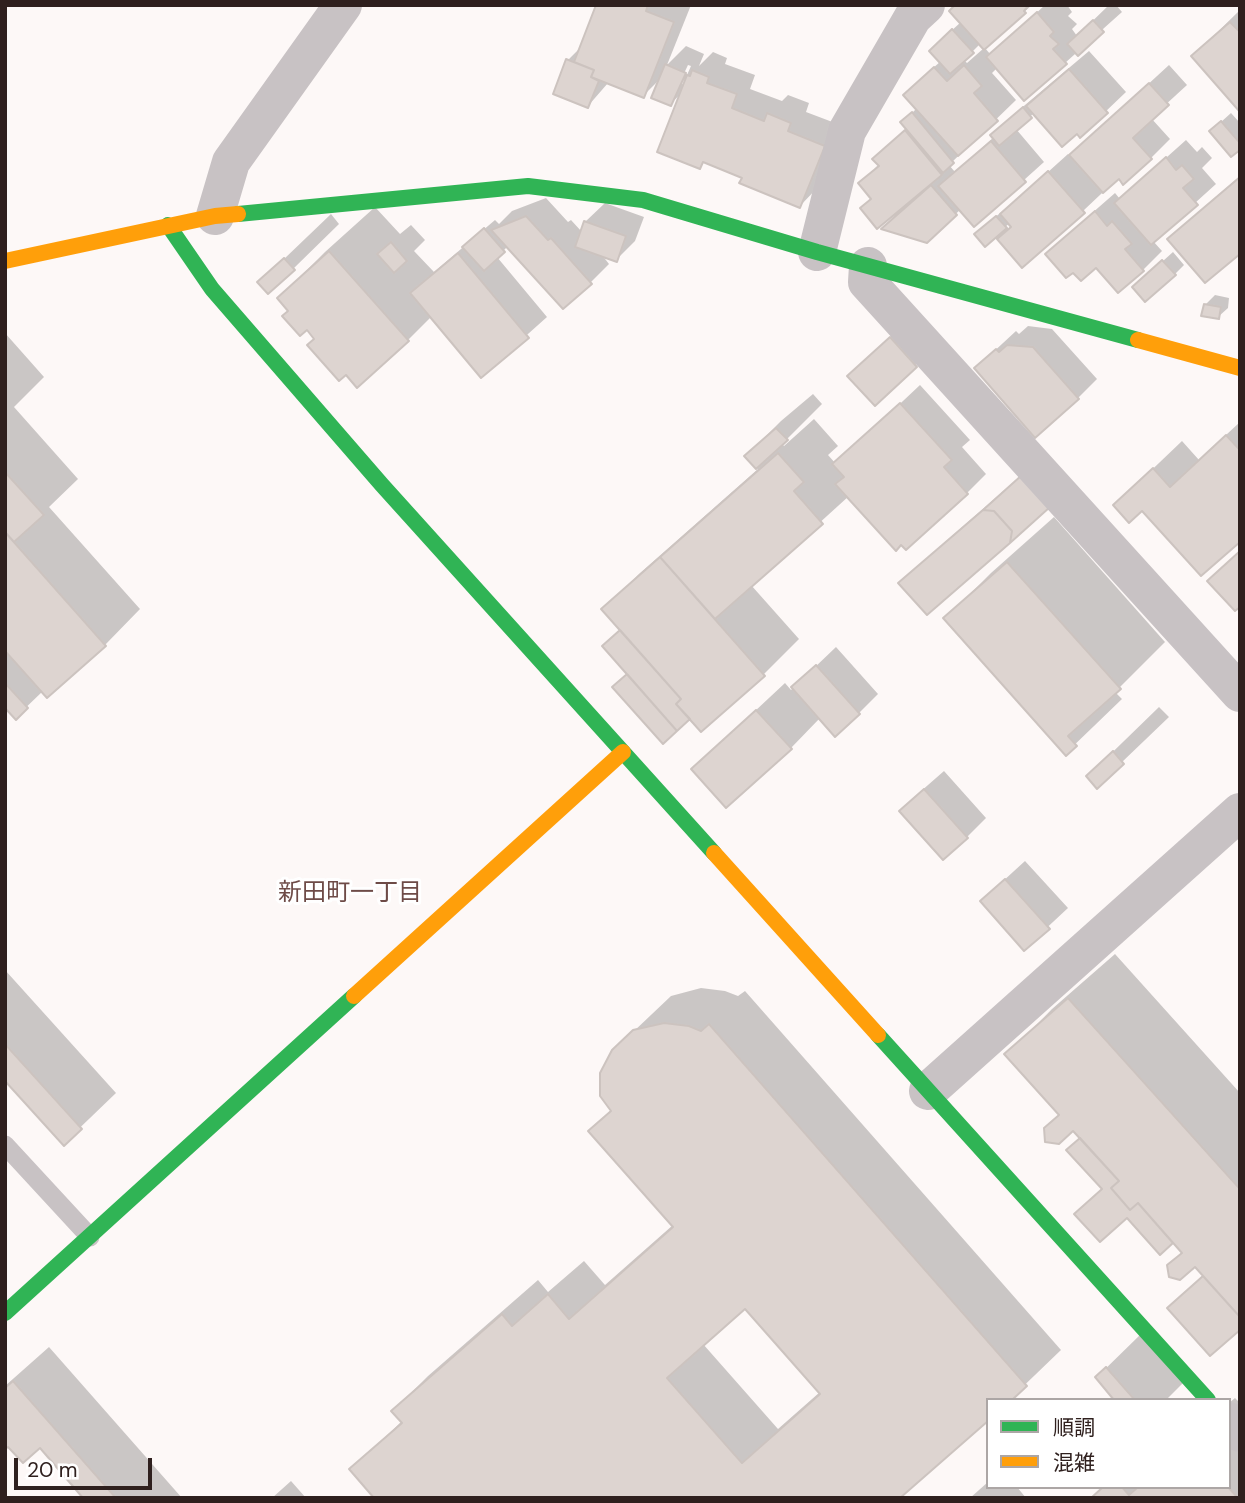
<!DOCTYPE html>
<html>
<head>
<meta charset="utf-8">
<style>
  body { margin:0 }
  #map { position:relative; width:1245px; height:1503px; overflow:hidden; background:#fdf8f7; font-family:"DM Sans","Noto Sans JP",sans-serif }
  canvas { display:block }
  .frame { position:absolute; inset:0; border:7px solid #2f201e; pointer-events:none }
  .legend { position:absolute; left:986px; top:1398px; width:245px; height:91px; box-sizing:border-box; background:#fff; border:2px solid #aca6a5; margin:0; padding:9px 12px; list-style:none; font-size:21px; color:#2f201e }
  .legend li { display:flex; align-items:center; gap:14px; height:35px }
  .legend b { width:35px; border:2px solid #aca6a5 }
  .scale { position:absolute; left:14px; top:1458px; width:138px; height:32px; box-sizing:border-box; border:4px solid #2f201e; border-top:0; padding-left:9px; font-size:21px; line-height:24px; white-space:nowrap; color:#2f201e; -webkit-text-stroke:5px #fff; paint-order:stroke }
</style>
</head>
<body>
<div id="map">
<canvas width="1245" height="1503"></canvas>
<div class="frame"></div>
<ul class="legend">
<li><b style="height:9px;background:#30b455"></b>順調</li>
<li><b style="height:9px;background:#ff9f0a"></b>混雑</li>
</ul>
<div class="scale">20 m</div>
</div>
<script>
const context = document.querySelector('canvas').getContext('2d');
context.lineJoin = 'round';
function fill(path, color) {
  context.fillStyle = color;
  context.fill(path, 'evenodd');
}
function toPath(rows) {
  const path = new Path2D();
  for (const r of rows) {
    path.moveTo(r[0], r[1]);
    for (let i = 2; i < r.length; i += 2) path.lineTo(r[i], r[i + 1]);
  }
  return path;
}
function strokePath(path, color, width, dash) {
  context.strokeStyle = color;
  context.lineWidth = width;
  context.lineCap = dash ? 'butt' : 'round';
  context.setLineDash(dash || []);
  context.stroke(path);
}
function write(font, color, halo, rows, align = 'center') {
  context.font = font + ' "DM Sans","Noto Sans JP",sans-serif';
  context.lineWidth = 6;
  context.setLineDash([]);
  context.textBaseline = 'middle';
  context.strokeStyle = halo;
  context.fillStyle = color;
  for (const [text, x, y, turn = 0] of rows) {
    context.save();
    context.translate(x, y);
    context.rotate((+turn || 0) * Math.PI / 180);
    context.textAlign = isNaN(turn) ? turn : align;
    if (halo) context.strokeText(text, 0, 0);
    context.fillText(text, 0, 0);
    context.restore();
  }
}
const shadow = toPath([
  [598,5,691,5,667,65,686,46,704,54,699,66,713,52,727,58,725,64,755,75,750,89,782,101,788,95,809,103,806,112,843,126,819,186,800,206,744,177,705,161,700,167,682,93,670,104,661,78,643,96,608,83,588,106,568,60,582,46],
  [688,65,691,66,683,84,679,84],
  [957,5,1032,5,984,47,991,55,1045,5,1067,5,1072,12,1068,16,1077,24,1072,29,1077,36,1109,5,1116,5,1122,12,1065,63,997,68,992,73,1016,100,949,165,955,172,994,137,993,135,1012,116,1089,51,1126,92,1080,136,1077,132,1034,113,1016,129,1044,162,974,225,961,209,927,241,884,229,912,201,910,199,873,198,861,183,879,164,874,159,907,128,903,122,917,108,924,76,941,61,950,32,961,22],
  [980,44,984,48,967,63,964,60],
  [1240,10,1240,110,1193,56],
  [1169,65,1187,85,1151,118,1170,139,1151,158,1119,177,1083,211,1012,226,1010,223,1005,227,986,225,1006,208,1007,209,1068,154,1070,156],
  [1231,113,1240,123,1240,148,1211,131],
  [1186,140,1197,152,1202,147,1212,158,1202,168,1216,184,1153,241,1162,251,1143,270,1067,235,1115,193,1120,199],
  [1240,176,1240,251,1170,239,1189,220],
  [546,198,568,222,571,220,582,232,585,222,605,203,644,217,635,241,616,260,602,255,609,264,590,283,508,246,497,257,547,317,481,376,432,316,408,340,290,311,279,298,325,252,375,207,400,234,411,225,425,240,414,251,434,272,495,220,499,224,512,211],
  [331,214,339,224,293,269,260,282],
  [1173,252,1184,265,1175,274,1144,278],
  [1215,295,1229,298,1228,308,1218,317,1206,304],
  [910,319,935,346,875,404,869,357],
  [1028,326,1052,329,1097,379,1078,398,976,368,1016,331,1019,334],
  [5,333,44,377,14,407,78,479,49,507,140,609,105,645,47,696,43,691,16,717,5,706],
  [920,385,970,440,962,447,986,474,967,493,902,543,849,496,751,585,799,639,764,674,701,730,690,717,629,673,621,629,604,609,639,574,758,469,746,456,781,421,813,394,822,404,782,444,784,446,814,419,838,446,828,455,836,464],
  [1240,422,1240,540,1142,509,1115,505,1182,441,1199,460],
  [1042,457,1068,486,901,583,920,564],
  [1054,517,1165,642,1115,692,1122,699,1066,753,946,618,991,573],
  [836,647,878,694,859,713,820,718,791,748,693,769,785,683,791,690],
  [1159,707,1169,717,1097,786,1088,776],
  [944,771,986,818,967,837,920,792],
  [1025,861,1068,908,1024,949,1002,882],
  [1115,954,1240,1093,1240,1328,1169,1308,1204,1274,1195,1264,1169,1266,1183,1251,1173,1240,1160,1253,1103,1188,1081,1137,1007,1055,1052,1009],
  [5,970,116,1093,64,1143,5,1078],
  [701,988,725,991,738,996,745,991,1061,1350,1009,1400,988,1400,897,1498,351,1470,402,1421,393,1411,428,1376,538,1280,548,1292,584,1261,605,1285,673,1225,590,1131,612,1109,613,1051,671,996],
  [745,1307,820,1392,778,1429,703,1344],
  [1142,1333,1185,1381,1166,1400,1117,1400,1097,1377],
  [49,1347,182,1498,86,1498,40,1446,8,1444,5,1447,5,1386],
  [1235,1398,1240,1403,1240,1498,1093,1498,1104,1487,1229,1487,1229,1403],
  [291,1481,306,1498,272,1498],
  [988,1482,988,1487,1017,1487,1026,1498,970,1498]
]);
const building = toPath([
  [596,5,648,5,646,11,674,22,644,98,591,77,594,70,574,62,596,5],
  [955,5,1029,5,1024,11,1026,13,984,50,949,11,955,5],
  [1037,12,1054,32,1050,36,1059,44,1053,49,1067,64,1024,101,986,57,1037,12],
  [1093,20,1104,32,1078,56,1067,44,1093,20],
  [1230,22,1240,32,1240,112,1191,56,1230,22],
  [952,29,974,53,950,74,929,51,952,29],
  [566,59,594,70,591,77,599,81,588,108,553,94,566,59],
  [665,64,686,73,671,106,651,98,665,64],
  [964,65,982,86,974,93,998,121,958,156,903,95,934,67,947,81,964,65],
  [1069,69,1108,113,1080,138,1077,134,1062,147,1026,106,1069,69],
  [692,70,709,77,707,83,737,94,732,108,764,121,767,113,791,123,788,131,825,146,800,208,739,183,742,178,703,162,700,169,657,152,687,75,690,76,692,70],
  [1149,83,1169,105,1133,138,1152,159,1123,185,1119,179,1103,193,1069,155,1149,83],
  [1023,107,1032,118,999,146,990,135,1023,107],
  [912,112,954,163,943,173,900,122,912,112],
  [1221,121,1240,143,1240,150,1231,157,1209,131,1221,121],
  [905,130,942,175,877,229,860,208,871,199,858,183,879,166,872,159,905,130],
  [991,141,1026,182,974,227,938,186,991,141],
  [1166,157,1176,170,1182,165,1194,179,1183,188,1198,205,1151,245,1114,203,1166,157],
  [1048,171,1085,213,1022,268,997,239,1011,227,1000,214,1048,171],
  [1240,177,1240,254,1205,283,1167,239,1240,177],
  [931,185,957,215,927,243,881,229,931,185],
  [1095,211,1107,226,1112,221,1132,244,1125,249,1144,271,1118,293,1096,268,1081,281,1073,273,1066,278,1045,254,1095,211],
  [526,216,548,240,551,238,592,284,563,309,491,230,526,216],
  [996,216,1007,228,985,247,974,234,996,216],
  [584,221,626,236,617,262,575,247,584,221],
  [484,228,505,252,484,271,462,247,484,228],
  [391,242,407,261,394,273,377,254,391,242],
  [329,251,409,341,357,388,346,375,339,381,307,345,314,339,307,330,300,336,282,316,288,311,277,298,329,251],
  [458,253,529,338,481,378,410,293,458,253],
  [284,258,295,270,268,294,257,282,284,258],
  [1162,260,1176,275,1145,302,1132,287,1162,260],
  [1204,304,1221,307,1219,319,1201,316,1204,304],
  [890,337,917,367,875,406,847,376,890,337],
  [1007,345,1033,347,1079,399,1035,438,974,368,996,349,999,352,1007,345],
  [900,403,952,460,944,467,968,494,906,550,901,545,896,551,835,484,844,477,832,464,900,403],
  [776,428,788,440,756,469,744,456,776,428],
  [1226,435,1240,450,1240,542,1201,576,1142,511,1129,523,1113,505,1153,468,1170,487,1226,435],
  [778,453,804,482,794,491,823,524,715,619,660,557,778,453],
  [5,472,44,515,14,542,5,532,5,472],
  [1022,475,1050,507,1010,543,1012,531,994,511,983,510,1022,475],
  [983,510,994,511,1012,531,1010,543,927,615,898,583,983,510],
  [5,532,106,646,47,698,5,651,5,532],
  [1240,551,1240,607,1235,611,1207,581,1240,551],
  [660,557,765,676,701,732,676,704,681,699,601,609,660,557],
  [1007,562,1121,689,1068,736,1077,746,1066,756,943,618,1007,562],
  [620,630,681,699,676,704,690,719,677,731,602,646,620,630],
  [816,665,860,714,835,737,791,687,816,665],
  [627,674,677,731,663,744,612,687,627,674],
  [5,683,28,708,16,720,5,708,5,683],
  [756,710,792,749,726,808,691,769,756,710],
  [1113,751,1124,764,1097,789,1086,776,1113,751],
  [924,789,968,838,943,860,899,811,924,789],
  [1005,879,1050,929,1024,951,980,901,1005,879],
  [1068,998,1240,1189,1240,1317,1195,1267,1180,1280,1169,1277,1167,1265,1182,1253,1138,1203,1130,1210,1111,1188,1119,1181,1073,1131,1059,1144,1045,1142,1044,1128,1059,1115,1004,1054,1068,998],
  [664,1023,689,1026,701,1031,709,1024,1027,1386,1012,1400,988,1400,988,1421,900,1498,374,1498,349,1469,402,1423,391,1411,502,1314,512,1326,548,1294,569,1319,673,1227,588,1131,611,1111,600,1096,600,1073,612,1050,633,1030,664,1023],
  [745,1309,820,1394,742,1463,667,1378,745,1309],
  [5,1044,82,1129,64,1146,5,1081,5,1044],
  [1080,1138,1119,1181,1111,1188,1130,1210,1138,1203,1173,1243,1160,1255,1127,1218,1100,1242,1074,1214,1102,1189,1066,1150,1080,1138],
  [1203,1276,1240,1317,1240,1330,1210,1356,1167,1308,1203,1276],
  [1106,1367,1135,1400,1114,1400,1095,1377,1106,1367],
  [13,1381,116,1498,83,1498,40,1448,23,1463,8,1447,5,1449,5,1388,13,1381],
  [1103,1487,1122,1487,1129,1495,1138,1487,1228,1487,1238,1498,1091,1498,1103,1487]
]);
const lane = toPath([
  [5,1145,90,1237]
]);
const street = toPath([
  [215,216,231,162,343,5],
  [817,252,847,131,913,17,926,5],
  [868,266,867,282,1240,693],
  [928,1091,1240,812],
  [1229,1421,1240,1433]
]);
const fast = toPath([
  [238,214,528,186,643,200,817,252,1138,340],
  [168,225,212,289,382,485,714,853],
  [878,1035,1208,1400],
  [5,1313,354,996]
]);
const slow = toPath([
  [5,261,215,216,238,214],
  [1138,340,1240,368],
  [714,853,878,1035],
  [354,996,623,752]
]);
const neighbourhoodNames = [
  ["新田町一丁目",350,894]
];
fill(shadow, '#0003');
fill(building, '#ddd4d0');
strokePath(building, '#ccc3bf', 2);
strokePath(lane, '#c8c2c4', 19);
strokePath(street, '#c8c2c4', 38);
strokePath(fast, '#30b455', 16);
strokePath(slow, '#ff9f0a', 16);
write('24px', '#6e4b47', '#fff', neighbourhoodNames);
</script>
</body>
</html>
